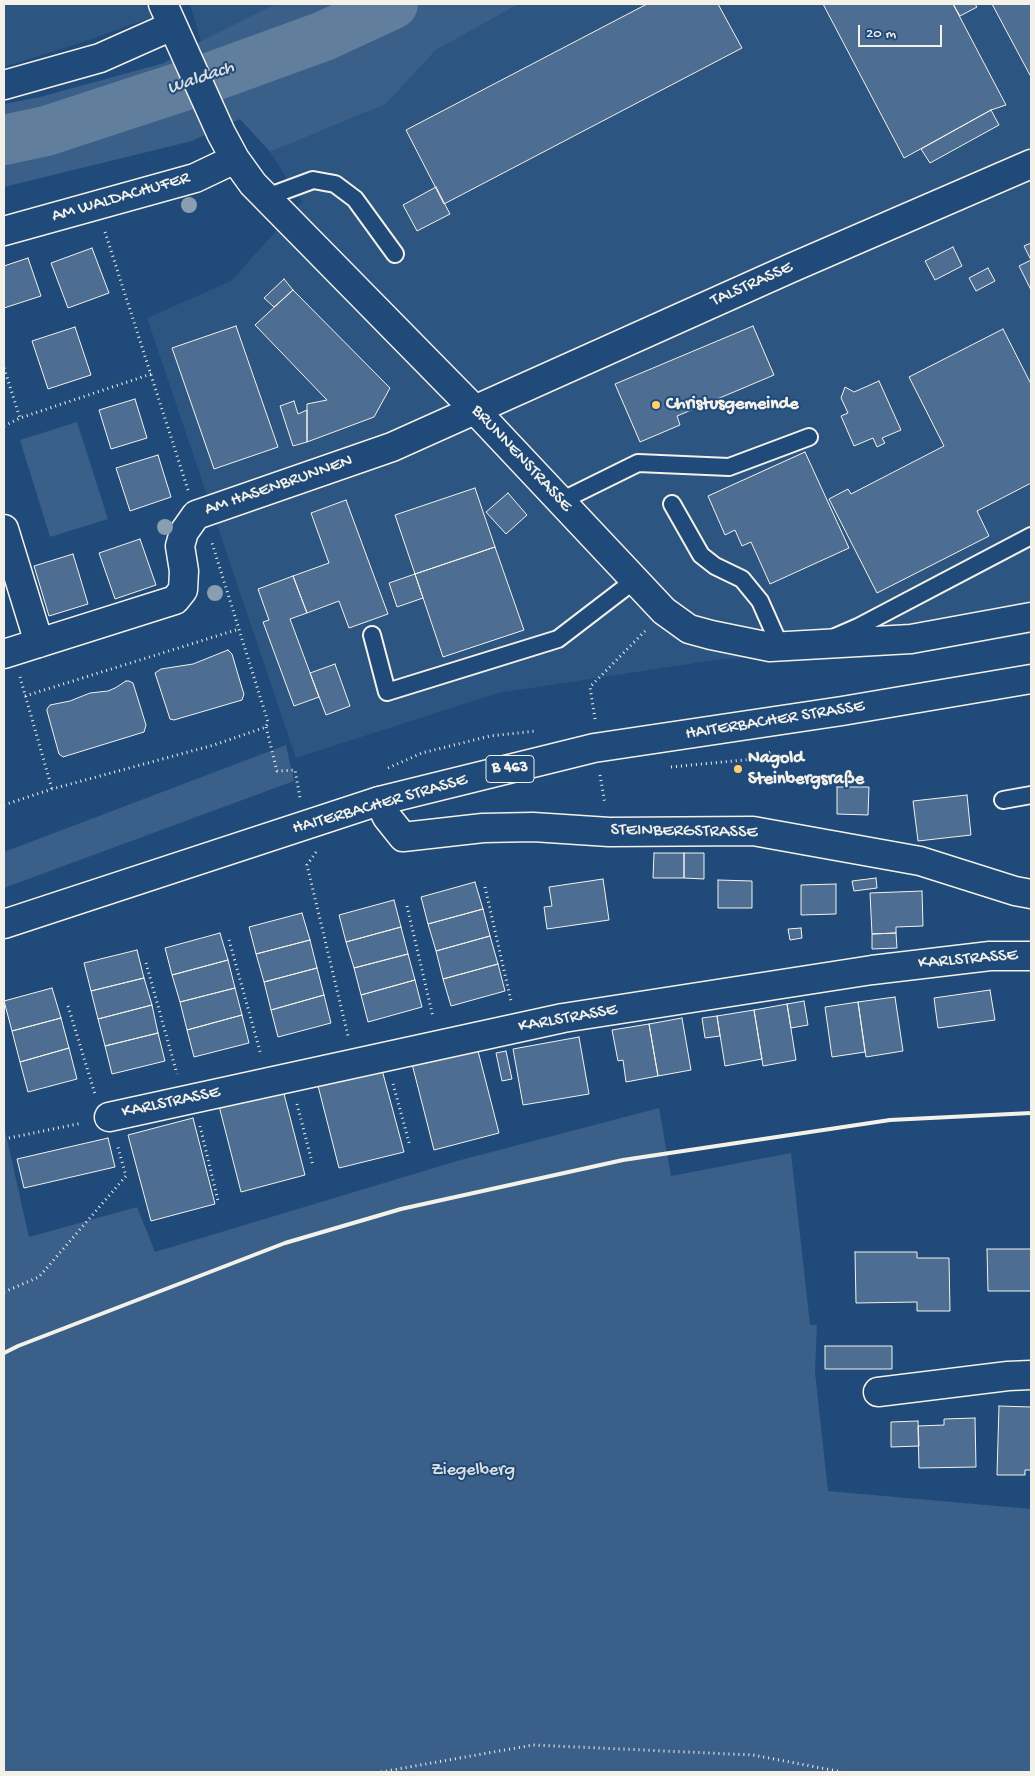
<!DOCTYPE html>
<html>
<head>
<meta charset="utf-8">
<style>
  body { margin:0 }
  #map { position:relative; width:1035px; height:1776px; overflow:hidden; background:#1f4a7a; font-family:"Gochi Hand",sans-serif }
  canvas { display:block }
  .frame { position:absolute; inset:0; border:5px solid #f4f1e8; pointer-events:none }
  .scale { position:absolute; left:858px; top:25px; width:84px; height:22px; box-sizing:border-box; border:2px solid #f4f1e8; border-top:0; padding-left:6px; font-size:15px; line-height:18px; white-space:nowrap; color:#f4f1e8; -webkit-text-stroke:4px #1f4a7a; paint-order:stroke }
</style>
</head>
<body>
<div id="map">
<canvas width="1035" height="1776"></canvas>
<div class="frame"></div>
<div class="scale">20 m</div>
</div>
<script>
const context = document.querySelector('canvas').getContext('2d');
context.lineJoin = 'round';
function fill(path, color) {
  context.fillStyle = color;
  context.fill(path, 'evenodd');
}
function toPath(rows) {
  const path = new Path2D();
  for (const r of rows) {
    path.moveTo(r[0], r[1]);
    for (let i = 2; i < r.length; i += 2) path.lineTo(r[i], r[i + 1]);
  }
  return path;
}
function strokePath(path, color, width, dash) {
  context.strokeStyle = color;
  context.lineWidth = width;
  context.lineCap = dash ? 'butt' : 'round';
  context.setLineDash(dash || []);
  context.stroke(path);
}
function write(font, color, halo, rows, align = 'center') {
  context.font = font + ' "Gochi Hand",sans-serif';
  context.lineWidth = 4;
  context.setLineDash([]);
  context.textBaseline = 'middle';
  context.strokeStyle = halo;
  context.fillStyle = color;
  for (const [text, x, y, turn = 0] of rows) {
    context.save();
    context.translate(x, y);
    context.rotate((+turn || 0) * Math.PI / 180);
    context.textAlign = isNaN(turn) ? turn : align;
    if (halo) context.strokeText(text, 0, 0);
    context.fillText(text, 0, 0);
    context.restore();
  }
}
const built = toPath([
  [4,4,188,4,86,41,4,67],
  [190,4,275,4,201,41],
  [519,4,1031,4,1031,634,933,651,722,659,498,693,296,758,147,318,231,281,302,202,270,152,386,104,436,50]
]);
const green = toPath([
  [275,4,519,4,436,50,386,104,270,152,240,119,192,141,4,187,4,104,40,97,164,63,201,41],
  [77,422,108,519,50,537,20,440],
  [286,745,294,781,4,888,4,852],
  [659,1108,671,1176,791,1153,810,1325,817,1325,815,1372,828,1491,1031,1509,1031,1772,4,1772,4,1126,29,1237,137,1207,155,1252,457,1161]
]);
const river = toPath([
  [4,140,46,131,214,76,324,36,393,4]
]);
const building = toPath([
  [647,4,718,4,742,48,444,204,406,130,647,4],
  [823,4,953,4,1006,105,991,110,904,158,823,4],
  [953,4,975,4,977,7,960,16,953,4],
  [992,4,1031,4,1031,77,992,4],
  [991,110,999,125,930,163,921,149,991,110],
  [436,187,450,214,417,231,403,205,436,187],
  [1031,243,1031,290,1019,266,1031,260,1024,246,1031,243],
  [953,247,962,266,935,280,925,261,953,247],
  [92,248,109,293,68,308,51,263,92,248],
  [28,258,41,296,4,308,4,266,28,258],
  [988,268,995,281,976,291,969,278,988,268],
  [284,279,293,290,274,307,264,298,284,279],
  [293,290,390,388,374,417,307,442,307,404,327,400,255,325,293,290],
  [236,326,278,447,214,469,172,348,236,326],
  [753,326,774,375,677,416,680,425,640,442,615,384,753,326],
  [75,327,91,375,48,389,32,341,75,327],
  [1003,329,1031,384,1031,483,977,511,989,536,877,593,829,499,848,489,851,494,944,446,909,377,1003,329],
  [879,381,901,430,882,438,885,443,877,447,873,438,854,446,841,416,848,413,841,398,845,387,854,392,879,381],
  [135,399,147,438,111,449,99,410,135,399],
  [294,401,298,414,307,410,307,442,293,446,280,406,294,401],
  [805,452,849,548,770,584,751,542,742,546,735,530,725,535,708,496,805,452],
  [158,455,171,497,130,511,116,468,158,455],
  [475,488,495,547,415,574,395,515,475,488],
  [508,493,527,515,506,534,486,512,508,493],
  [346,500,388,614,349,628,339,601,307,613,293,576,329,563,311,513,346,500],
  [140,539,156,585,115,599,99,553,140,539],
  [495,547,524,630,443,657,415,574,495,547],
  [73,554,88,604,49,616,34,566,73,554],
  [415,574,423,598,397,607,389,583,415,574],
  [293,576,307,613,290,619,319,697,294,706,263,622,269,620,258,589,293,576],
  [228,650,232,654,242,688,244,694,242,700,174,720,170,719,155,673,161,669,193,664,228,650],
  [335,664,350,706,326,715,310,673,335,664],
  [126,681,129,681,133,683,146,725,144,732,66,756,63,757,59,754,47,711,47,709,50,705,70,701,90,693,108,691,115,688,126,681],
  [837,787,869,787,868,815,837,814,837,787],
  [967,795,971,835,918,841,913,801,967,795],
  [654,853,684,853,684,878,653,878,654,853],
  [684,853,704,853,704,879,684,878,684,853],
  [876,878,877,888,854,891,852,881,876,878],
  [603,879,609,920,547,929,544,907,552,906,549,887,603,879],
  [718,880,752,881,752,908,718,908,718,880],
  [475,882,483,909,428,924,421,897,475,882],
  [836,884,836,914,801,915,801,885,836,884],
  [922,891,923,926,896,927,896,933,872,934,870,893,922,891],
  [394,900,401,927,346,942,339,915,394,900],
  [483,909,490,936,436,951,428,924,483,909],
  [302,913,310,940,256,954,249,927,302,913],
  [401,927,408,954,354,968,346,942,401,927],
  [801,928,802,938,790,940,788,929,801,928],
  [220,933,228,960,172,975,165,948,220,933],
  [896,933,897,948,872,949,872,934,896,933],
  [490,936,498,964,443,979,436,951,490,936],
  [310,940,317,968,264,982,256,954,310,940],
  [137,950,144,978,91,991,84,963,137,950],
  [408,954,415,980,361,995,354,968,408,954],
  [228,960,235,988,180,1002,172,975,228,960],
  [498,964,505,991,451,1006,443,979,498,964],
  [317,968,324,995,271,1010,264,982,317,968],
  [144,978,152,1005,98,1019,91,991,144,978],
  [415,980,422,1007,368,1022,361,995,415,980],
  [52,988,61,1018,12,1031,4,1001,52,988],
  [235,988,242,1015,187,1030,180,1002,235,988],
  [990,990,995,1020,938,1028,934,998,990,990],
  [324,995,331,1023,278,1037,271,1010,324,995],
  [895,997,903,1051,866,1057,858,1002,895,997],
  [804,1001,808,1025,791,1028,787,1004,804,1001],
  [858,1002,865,1052,832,1057,825,1007,858,1002],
  [787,1004,796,1060,763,1066,754,1010,787,1004],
  [152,1005,158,1033,105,1046,98,1019,152,1005],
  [754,1010,762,1059,725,1066,717,1016,754,1010],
  [242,1015,249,1043,194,1057,187,1030,242,1015],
  [717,1016,720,1036,705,1038,702,1018,717,1016],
  [61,1018,69,1048,20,1062,12,1031,61,1018],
  [682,1018,691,1070,658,1076,649,1024,682,1018],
  [649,1024,658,1076,626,1082,623,1060,618,1061,612,1030,649,1024],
  [158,1033,165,1061,112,1074,105,1046,158,1033],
  [579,1037,589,1094,523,1105,513,1049,579,1037],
  [477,1047,499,1133,434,1150,412,1064,477,1047],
  [69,1048,77,1079,28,1092,20,1062,69,1048],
  [506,1051,512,1079,502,1081,496,1053,506,1051],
  [381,1066,404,1152,339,1168,317,1082,381,1066],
  [283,1090,305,1175,241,1192,219,1106,283,1090],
  [193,1118,215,1204,151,1221,128,1135,193,1118],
  [108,1138,115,1167,24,1188,17,1159,108,1138],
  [987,1249,1031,1249,1031,1291,988,1291,987,1249],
  [855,1252,917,1252,917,1258,949,1258,950,1311,917,1311,917,1302,856,1303,855,1252],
  [825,1346,892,1346,892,1369,825,1369,825,1346],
  [999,1406,1031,1407,1031,1470,1025,1470,1025,1475,997,1475,999,1406],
  [975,1418,976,1467,919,1468,918,1426,944,1425,944,1419,975,1418],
  [918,1421,919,1446,891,1447,891,1422,918,1421]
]);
const path = toPath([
  [105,232,188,490],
  [4,368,20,418],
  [4,426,20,418,151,374],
  [20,677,52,789],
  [25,696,239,629],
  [595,719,590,687,645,631],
  [266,727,277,771,295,770,300,798],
  [671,767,754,759,773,751],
  [388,768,422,753,490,736,536,731],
  [600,775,605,804],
  [4,805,52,789,214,745,266,727,268,722,212,543],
  [316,852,307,865,348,1036],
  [485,887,511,1001],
  [407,906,433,1017],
  [229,940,261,1055],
  [146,963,177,1074],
  [68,1006,95,1094],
  [393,1084,410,1146],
  [297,1104,313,1166],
  [200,1126,218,1201],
  [4,1139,82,1123],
  [4,1292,39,1277,126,1176,117,1144],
  [381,1772,533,1745,753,1755,842,1772]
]);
const lane = toPath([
  [267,197,313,180,335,184,355,199,395,254],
  [561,501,638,463,729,467,809,437],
  [672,504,701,555,715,566,742,579,760,601,780,646],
  [372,635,387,692,558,639,635,580],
  [835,637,858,627,1031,536],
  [1003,800,1031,795]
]);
const street = toPath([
  [163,4,221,133,235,159,253,184,475,410,664,611,689,629,711,635,770,647,911,639,1031,617],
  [4,85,100,58,172,26],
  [4,231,195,178,235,159],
  [4,529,39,643],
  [4,654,175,600,183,590,184,571,180,546,184,532,196,515,392,447,791,268,1031,164],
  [379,801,387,817,403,837,483,828,533,827,609,832,753,831,920,861,1015,891,1031,894],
  [109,1117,563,1018,872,970,990,956,1031,956],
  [878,1392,1008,1376,1031,1375]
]);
const primary = toPath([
  [4,924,379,801,594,748,842,711,1031,679]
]);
const rail = toPath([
  [4,1353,18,1346,285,1243,401,1209,623,1160,890,1120,1031,1113]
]);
const trees = [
  [189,205],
  [165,527],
  [215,593]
];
const markers = [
  [656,405,5,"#ffd166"],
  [738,769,5,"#ffd166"]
];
const shields = [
  [510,769,48]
];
const shieldNames = [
  ["B 463",510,769]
];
const streetNames = [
  ["AM WALDACHUFER",121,198,-16],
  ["TALSTRASSE",752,285,-24],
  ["BRUNNENSTRASSE",521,459,47],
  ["AM HASENBRUNNEN",279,486,-19],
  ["HAITERBACHER STRASSE",775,721,-9],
  ["HAITERBACHER STRASSE",380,805,-16],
  ["STEINBERGSTRASSE",684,832,1],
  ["KARLSTRASSE",968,960,-5],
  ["KARLSTRASSE",568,1019,-10],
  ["KARLSTRASSE",171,1103,-12]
];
const poiNames = [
  ["Christusgemeinde",666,405],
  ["Nagold",748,759],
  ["Steinbergsraße",748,780]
];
const parkNames = [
  ["Ziegelberg",473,1471]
];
const waterNames = [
  ["Waldach",201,79,-19]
];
fill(built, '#2d5581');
fill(green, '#3a5f88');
strokePath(river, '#627e9d', 50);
fill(building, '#4d6e92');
strokePath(building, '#f4f1e8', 1);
strokePath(lane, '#f4f1e8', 20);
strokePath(street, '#f4f1e8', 31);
strokePath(primary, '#f4f1e8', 31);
strokePath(path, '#f4f1e8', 3, [1, 4]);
strokePath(lane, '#1f4a7a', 16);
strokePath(street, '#1f4a7a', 28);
strokePath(primary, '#1f4a7a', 28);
strokePath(rail, '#f4f1e8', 4);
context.fillStyle = '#8a9eb1';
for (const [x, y] of trees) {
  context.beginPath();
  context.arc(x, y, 8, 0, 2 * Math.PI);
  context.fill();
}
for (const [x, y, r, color] of markers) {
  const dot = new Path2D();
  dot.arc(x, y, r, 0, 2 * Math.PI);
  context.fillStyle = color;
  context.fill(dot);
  strokePath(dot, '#1f4a7a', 2);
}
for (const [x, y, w] of shields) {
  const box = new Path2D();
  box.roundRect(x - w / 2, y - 13.5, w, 27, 4);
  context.fillStyle = '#1f4a7a';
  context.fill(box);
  strokePath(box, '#f4f1e8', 1);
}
write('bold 16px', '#f4f1e8', null, shieldNames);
write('18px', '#f4f1e8', '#1f4a7a', streetNames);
write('bold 18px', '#f4f1e8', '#1f4a7a', poiNames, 'left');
write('18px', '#e1e2de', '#1f4a7a', parkNames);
write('italic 19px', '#dee0dd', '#1f4a7a', waterNames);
</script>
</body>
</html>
